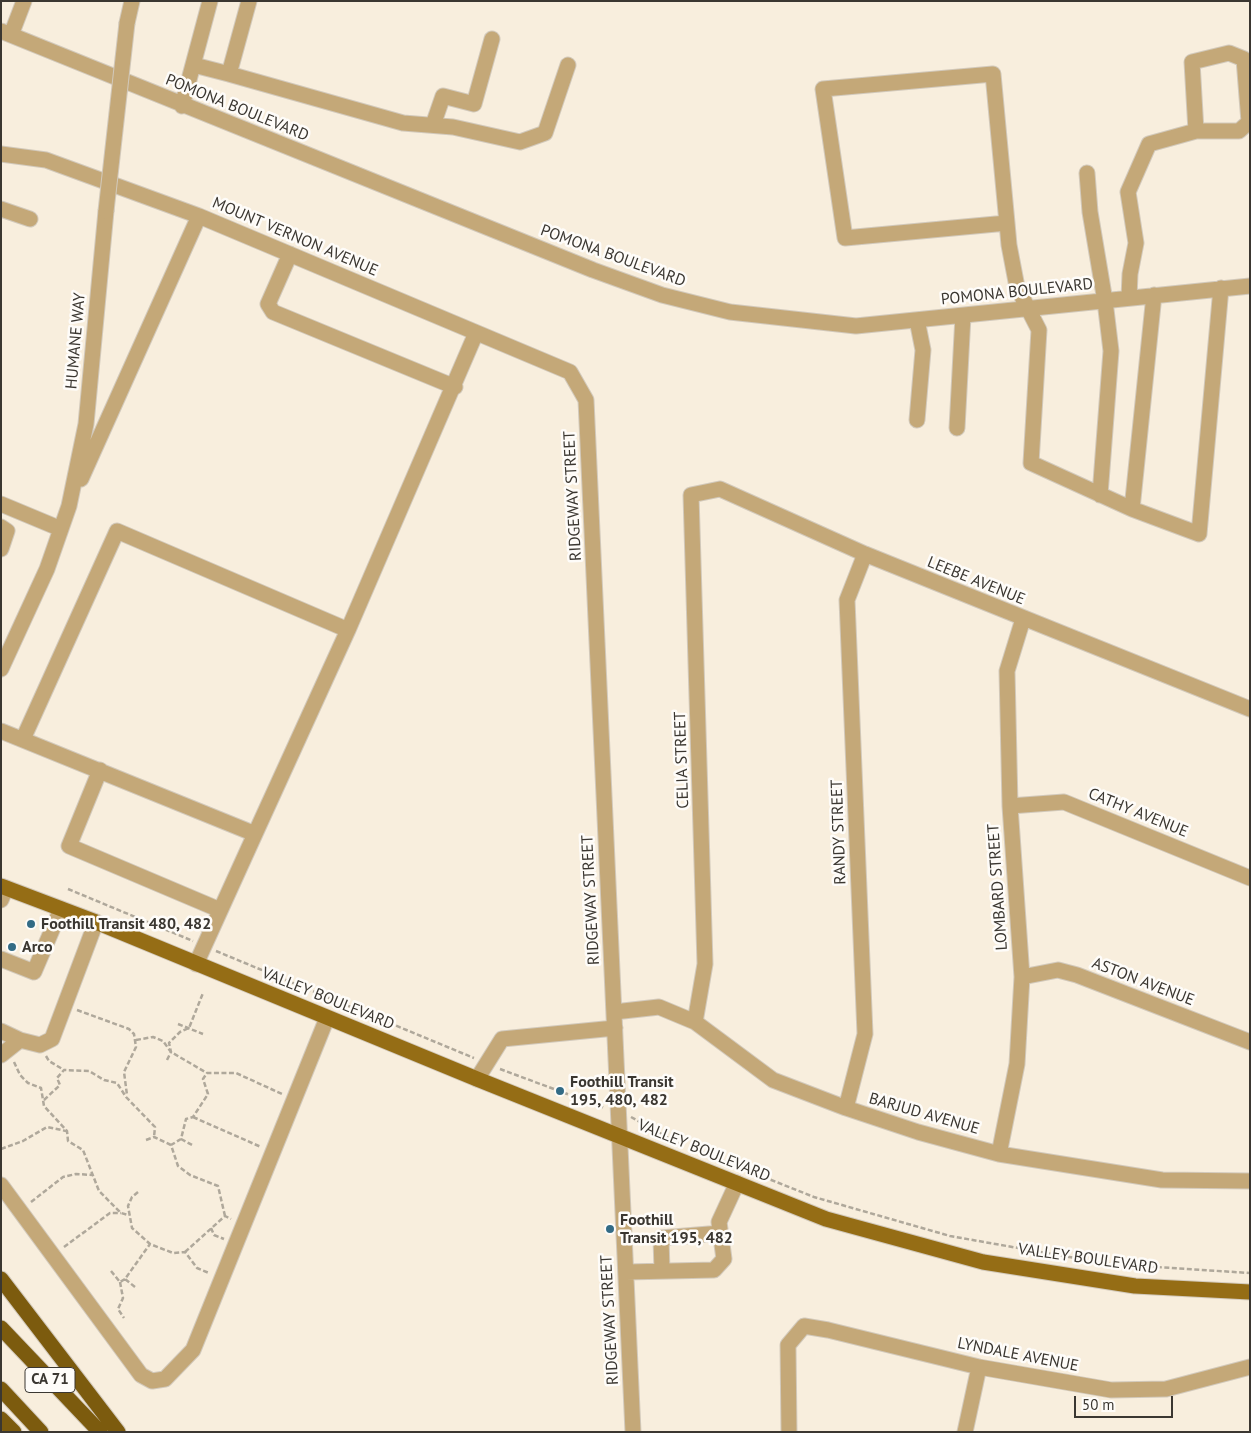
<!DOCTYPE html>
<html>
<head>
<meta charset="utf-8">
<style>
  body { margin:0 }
  #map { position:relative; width:1251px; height:1433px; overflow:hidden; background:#f8eedd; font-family:"PT Sans",sans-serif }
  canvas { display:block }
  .frame { position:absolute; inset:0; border:2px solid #3b3731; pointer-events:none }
  .scale { position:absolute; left:1074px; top:1396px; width:99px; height:22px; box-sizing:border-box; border:2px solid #3b3731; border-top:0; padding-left:6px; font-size:15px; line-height:18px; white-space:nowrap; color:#3b3731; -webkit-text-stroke:4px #fefcf9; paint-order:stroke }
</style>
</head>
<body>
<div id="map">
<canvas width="1251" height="1433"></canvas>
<div class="frame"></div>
<div class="scale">50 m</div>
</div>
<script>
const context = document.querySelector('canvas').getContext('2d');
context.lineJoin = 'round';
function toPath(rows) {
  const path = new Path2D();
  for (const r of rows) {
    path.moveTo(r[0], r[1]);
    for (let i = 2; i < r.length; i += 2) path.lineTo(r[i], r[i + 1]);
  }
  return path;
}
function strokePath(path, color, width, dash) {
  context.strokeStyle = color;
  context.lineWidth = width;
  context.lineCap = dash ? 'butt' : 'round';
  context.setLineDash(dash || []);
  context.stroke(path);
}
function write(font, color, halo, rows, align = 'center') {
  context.font = font + ' "PT Sans",sans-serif';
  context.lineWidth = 5;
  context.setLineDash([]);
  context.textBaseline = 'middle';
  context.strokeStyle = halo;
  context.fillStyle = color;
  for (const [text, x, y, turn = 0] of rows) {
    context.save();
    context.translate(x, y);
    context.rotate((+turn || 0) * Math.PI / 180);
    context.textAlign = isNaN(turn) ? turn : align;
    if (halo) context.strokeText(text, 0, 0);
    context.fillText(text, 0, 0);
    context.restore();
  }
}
const path = toPath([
  [68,889,193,941],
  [216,951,474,1058],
  [77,1010,129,1029,134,1034,136,1047,124,1072,127,1095],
  [178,1024,203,1034],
  [136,1040,153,1037,163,1041,171,1052,207,1073],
  [46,1056,49,1061,64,1070],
  [167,1060,171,1052,169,1043,180,1032,189,1028,203,993],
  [14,1062,20,1075,28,1083,41,1088,44,1106,67,1131,68,1141,83,1150,99,1191,121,1213,128,1215],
  [500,1069,605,1108],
  [44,1100,60,1085,57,1078,64,1070,89,1071,104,1080,117,1083,126,1097,155,1127,154,1137],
  [193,1117,261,1147],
  [631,1117,679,1144],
  [181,1139,194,1146],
  [146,1140,154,1137,171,1145],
  [1,1149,23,1141,47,1127,66,1131],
  [701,1152,814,1197,950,1236,1109,1264,1250,1273],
  [138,1192,132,1197,128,1206,132,1228,150,1244,173,1253,185,1252,197,1268,209,1273],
  [31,1202,63,1177,76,1174,93,1175],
  [225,1216,218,1186,190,1175,178,1166,171,1145,181,1139,186,1119,193,1117,208,1094,203,1079,207,1073,236,1073,282,1094],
  [211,1228,214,1235,224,1239],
  [64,1247,110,1213,121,1213],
  [185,1252,225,1216,231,1219],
  [111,1271,120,1282,125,1279],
  [120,1282,123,1298,118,1309,124,1318],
  [135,1287,125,1279,150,1244]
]);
const minor = toPath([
  [127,23,132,1],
  [1,31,593,270,662,295,730,312,856,326,1250,286],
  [11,35,24,1],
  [194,65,229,74,249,1],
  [229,74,403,123,453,127,520,142,545,133,568,65],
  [182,106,210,1],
  [433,125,443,96,474,104,492,39],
  [1,154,46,160,199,216,570,372,586,400,633,1432],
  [1087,173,1090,212,1105,301,1111,351,1100,495],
  [1,209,30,219],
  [1007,223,845,238,823,89,993,74,1007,223,1009,245,1017,287,1039,330,1031,463,1132,509],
  [290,254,268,304,273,312,455,387],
  [1154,295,1132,509,1199,534,1221,288],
  [1129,298,1130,274,1136,243,1128,192,1149,144,1196,131,1239,131,1249,122,1244,59,1229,53,1192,62,1196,131],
  [917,420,923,350,917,320],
  [957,428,963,316],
  [81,479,199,216],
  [1,504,61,529],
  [1,527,7,531,1,549],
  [348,630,476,333],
  [1,669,47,569,69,506,86,424,106,211],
  [1,731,255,834,196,964],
  [23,739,117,531,348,630,255,834],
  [100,770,69,846,220,910],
  [1010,806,1064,802,1250,878],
  [1,900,6,888],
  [1,959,34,972,61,909],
  [1022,977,1058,970,1077,975,1250,1042],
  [614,1012,659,1007,695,1022,773,1080,846,1108,918,1132,999,1154,1162,1180,1250,1181],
  [695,1022,705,964,691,495,720,489,865,554,1250,709],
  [1,1031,20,1040,40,1045,52,1039,96,922],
  [1,1055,20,1040],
  [477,1079,502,1039,615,1028],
  [846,1108,865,1034,847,600,865,554],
  [999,1154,1017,1064,1022,977,1010,806,1007,671,1023,619],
  [1,1185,141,1375,152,1381,165,1379,193,1350,327,1018],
  [662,1271,661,1238,721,1233],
  [626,1272,714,1270,724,1259,719,1222,737,1183],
  [789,1432,788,1345,804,1326,828,1330,979,1367,1111,1390,1166,1389,1250,1367],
  [965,1432,979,1367]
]);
const major = toPath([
  [1,886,96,922,477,1079,826,1219,983,1262,1135,1286,1250,1292]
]);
const highway = toPath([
  [1,1279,118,1432],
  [1,1328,100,1432],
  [1,1389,41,1432],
  [1,1419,14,1432]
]);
const minorBridge = toPath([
  [106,211,127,23]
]);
const markers = [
  [31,924,5,"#336b85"],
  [12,947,5,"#336b85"],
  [560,1091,5,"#336b85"],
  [610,1229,5,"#336b85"]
];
const shields = [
  [50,1380,50]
];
const shieldNames = [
  ["CA 71",50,1380]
];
const streetNames = [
  ["POMONA BOULEVARD",237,108,22],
  ["MOUNT VERNON AVENUE",295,237,23],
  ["POMONA BOULEVARD",613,256,20],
  ["POMONA BOULEVARD",1017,292,-6],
  ["HUMANE WAY",76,341,-85],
  ["RIDGEWAY STREET",573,496,-93],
  ["LEEBE AVENUE",976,581,22],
  ["CELIA STREET",682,760,-92],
  ["CATHY AVENUE",1138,813,22],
  ["RANDY STREET",839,832,-92],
  ["LOMBARD STREET",998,887,-94],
  ["RIDGEWAY STREET",591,900,-93],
  ["ASTON AVENUE",1143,982,21],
  ["VALLEY BOULEVARD",328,999,22],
  ["BARJUD AVENUE",924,1114,16],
  ["VALLEY BOULEVARD",704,1151,22],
  ["VALLEY BOULEVARD",1088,1259,8],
  ["RIDGEWAY STREET",610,1320,-93],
  ["LYNDALE AVENUE",1018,1355,11]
];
const poiNames = [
  ["Foothill Transit 480, 482",41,924],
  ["Arco",22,947],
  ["Foothill Transit",570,1082],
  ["195, 480, 482",570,1100],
  ["Foothill",620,1220],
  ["Transit 195, 482",620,1238]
];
strokePath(minor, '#d2c9bb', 17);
strokePath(major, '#d2c9bb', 17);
strokePath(highway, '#d2c9bb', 17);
strokePath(path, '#afa89b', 2.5, [5, 2.5]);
strokePath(minor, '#c4a878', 15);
strokePath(major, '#956d15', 15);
strokePath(highway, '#7c5b0e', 15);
strokePath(minorBridge, '#d2c9bb', 17, []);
strokePath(minorBridge, '#c4a878', 15);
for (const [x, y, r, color] of markers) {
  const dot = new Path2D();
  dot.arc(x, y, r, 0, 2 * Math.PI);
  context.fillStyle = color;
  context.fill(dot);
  strokePath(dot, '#fefcf9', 2);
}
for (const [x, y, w] of shields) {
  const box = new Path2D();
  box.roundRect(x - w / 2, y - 12.5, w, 25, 4);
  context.fillStyle = '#fefcf9';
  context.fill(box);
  strokePath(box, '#3b3731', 1);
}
write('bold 15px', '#3b3731', null, shieldNames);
write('16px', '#3b3731', '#fefcf9', streetNames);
write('bold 16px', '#3b3731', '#fefcf9', poiNames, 'left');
</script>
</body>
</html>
